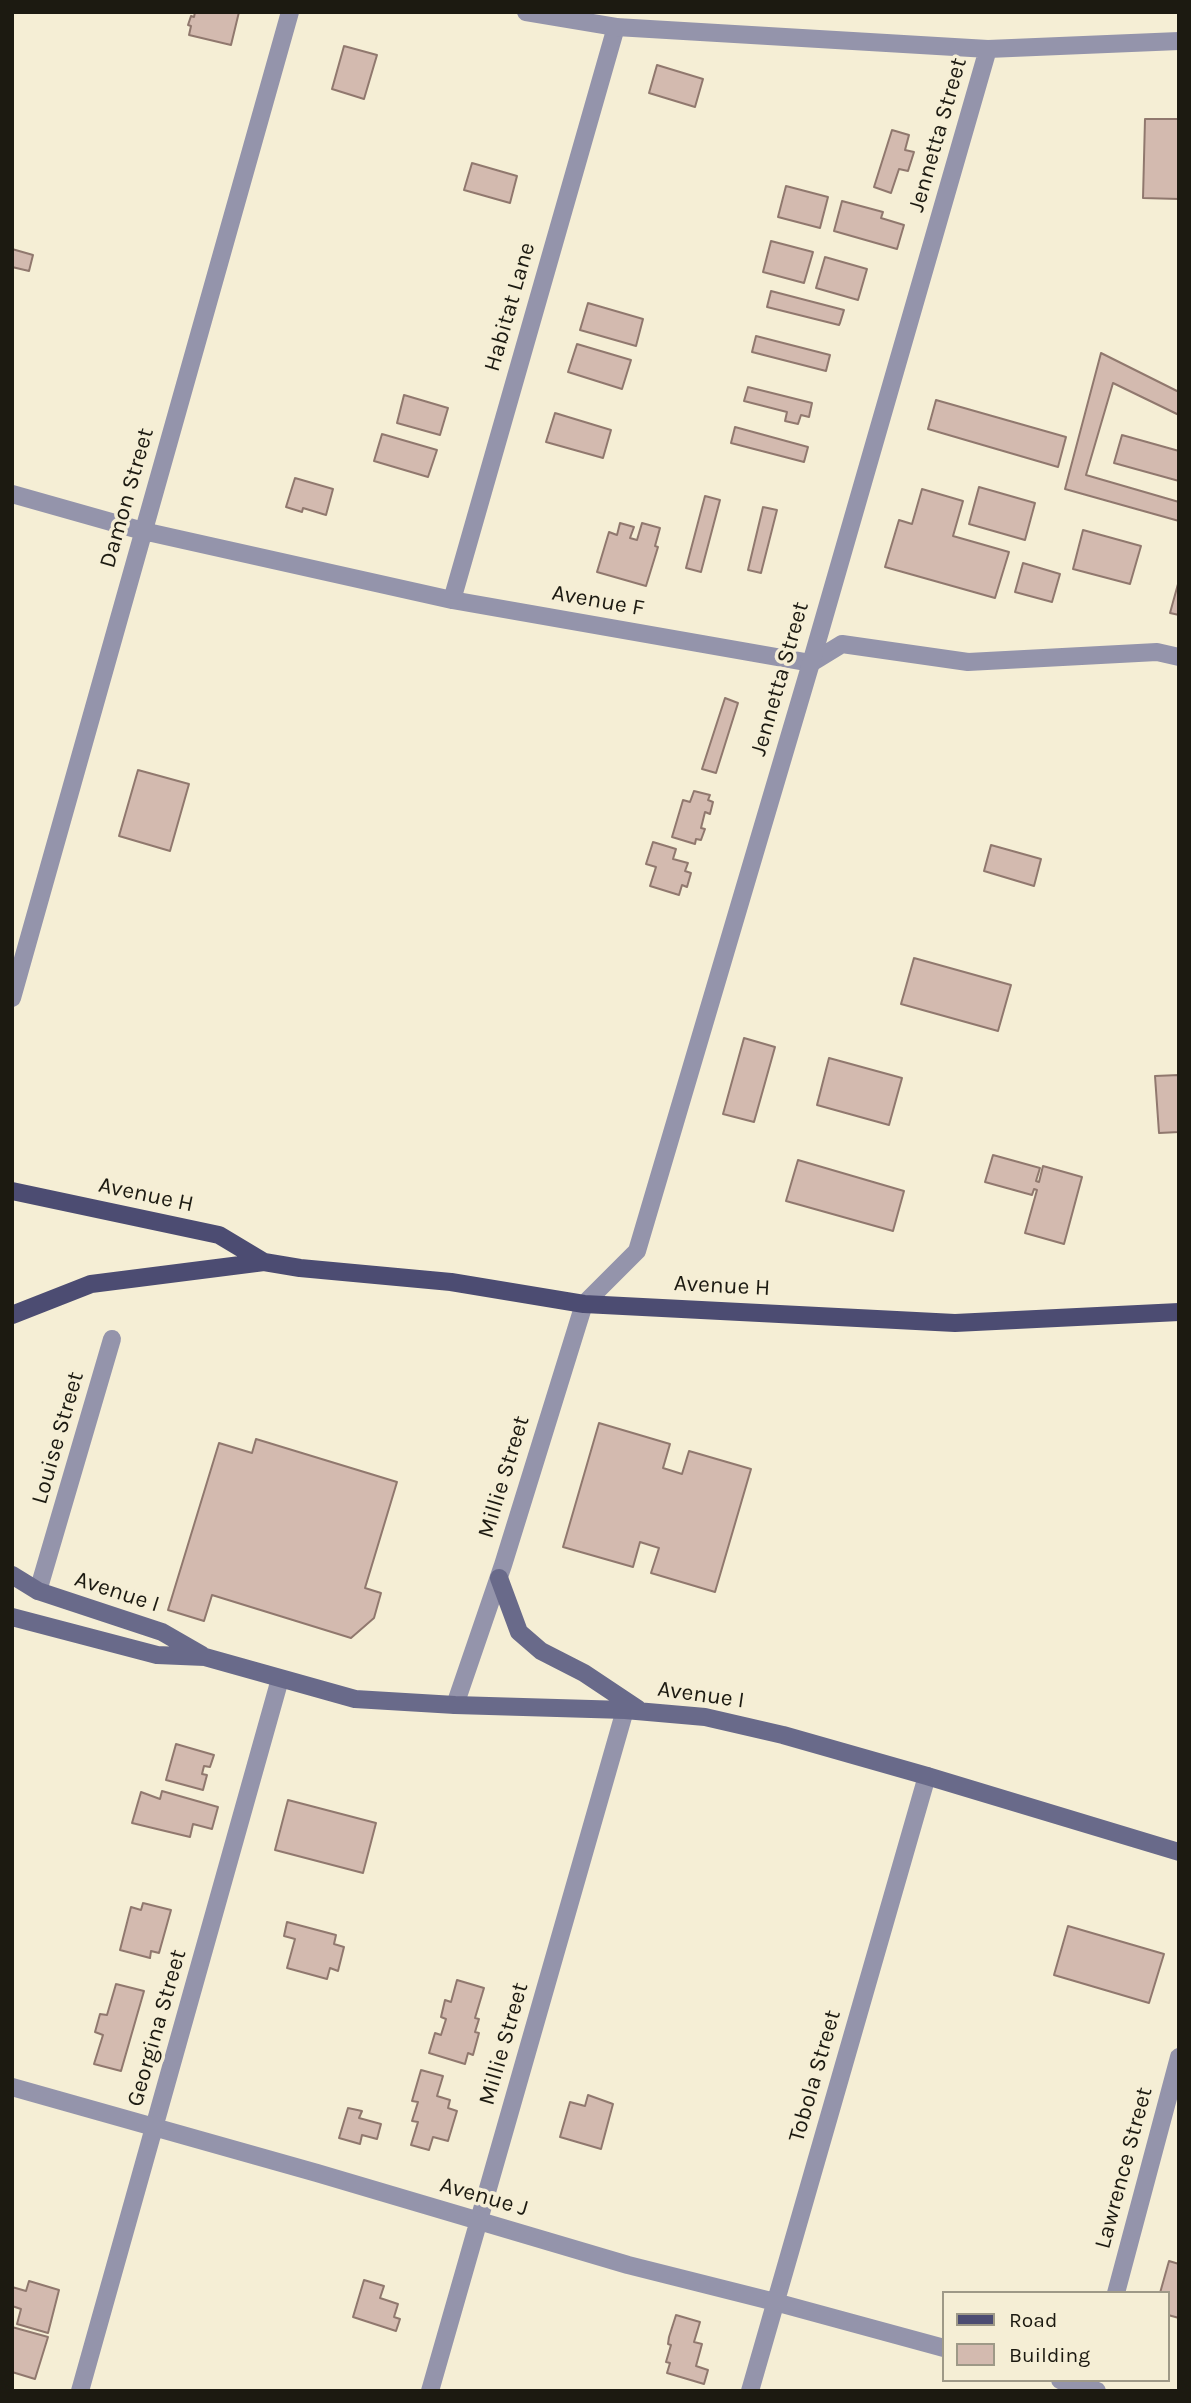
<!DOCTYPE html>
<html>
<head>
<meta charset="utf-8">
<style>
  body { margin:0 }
  #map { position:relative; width:1191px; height:2403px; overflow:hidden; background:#f5eed5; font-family:Karla,sans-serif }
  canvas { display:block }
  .frame { position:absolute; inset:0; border:14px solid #1c1a11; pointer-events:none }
  .legend { position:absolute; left:942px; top:2291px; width:228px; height:91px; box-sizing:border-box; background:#f5eed5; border:2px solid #9e9987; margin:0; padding:9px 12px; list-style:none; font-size:21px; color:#1c1a11 }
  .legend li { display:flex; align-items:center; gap:14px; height:35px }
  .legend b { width:35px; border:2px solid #9e9987 }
</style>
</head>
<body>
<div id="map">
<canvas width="1191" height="2403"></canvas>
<div class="frame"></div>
<ul class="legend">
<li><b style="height:9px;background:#4c4c72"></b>Road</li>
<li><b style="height:19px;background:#d3baaf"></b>Building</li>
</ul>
</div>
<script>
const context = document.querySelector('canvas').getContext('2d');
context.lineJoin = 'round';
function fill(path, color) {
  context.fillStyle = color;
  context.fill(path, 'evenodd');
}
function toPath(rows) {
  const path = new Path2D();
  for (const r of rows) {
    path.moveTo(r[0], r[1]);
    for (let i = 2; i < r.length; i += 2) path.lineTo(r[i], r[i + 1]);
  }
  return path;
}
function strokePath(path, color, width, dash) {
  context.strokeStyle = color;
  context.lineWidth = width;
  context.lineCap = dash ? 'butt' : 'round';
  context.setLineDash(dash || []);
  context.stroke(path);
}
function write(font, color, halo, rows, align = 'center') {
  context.font = font + ' Karla,sans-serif';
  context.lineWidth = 7;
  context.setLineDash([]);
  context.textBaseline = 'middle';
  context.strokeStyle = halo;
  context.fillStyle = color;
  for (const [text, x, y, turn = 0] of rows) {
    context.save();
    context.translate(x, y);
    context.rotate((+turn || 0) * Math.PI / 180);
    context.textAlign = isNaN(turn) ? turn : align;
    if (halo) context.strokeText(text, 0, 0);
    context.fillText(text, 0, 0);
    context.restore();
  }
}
const building = toPath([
  [195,12,239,12,231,45,189,35,191,26,188,25,191,16,194,17,195,12],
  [344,46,377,55,364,99,332,89,344,46],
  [657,65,703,79,695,107,649,93,657,65],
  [1145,119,1179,119,1179,199,1143,198,1145,119],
  [892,130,909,135,905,150,914,152,908,171,899,169,891,193,874,187,892,130],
  [472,163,517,176,510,203,464,190,472,163],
  [786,186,828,197,820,228,778,217,786,186],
  [842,201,883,212,881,218,904,225,897,249,834,231,842,201],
  [771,241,813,252,804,283,763,272,771,241],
  [12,249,33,255,29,271,12,267,12,249],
  [825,257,867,269,858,300,816,288,825,257],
  [771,291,844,310,840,323,839,325,767,307,771,291],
  [588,303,643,319,636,346,580,330,588,303],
  [756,336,830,355,826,371,752,352,756,336],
  [577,344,631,360,622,389,568,372,577,344],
  [1101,353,1179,392,1179,415,1113,383,1086,475,1179,502,1179,521,1065,489,1101,353],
  [748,387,812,403,809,417,801,415,798,424,785,421,787,412,744,401,748,387],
  [404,395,448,408,440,435,397,423,404,395],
  [936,400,1066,437,1058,467,928,429,936,400],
  [555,413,611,430,603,458,546,442,555,413],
  [735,427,808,447,804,462,731,443,735,427],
  [382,434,437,450,428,477,374,461,382,434],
  [1122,435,1179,451,1179,481,1114,463,1122,435],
  [295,478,333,489,326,515,303,508,302,512,286,507,295,478],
  [979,487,1035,503,1025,540,969,524,979,487],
  [922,489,963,501,953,536,1009,552,995,598,885,567,899,520,912,524,922,489],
  [705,496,720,500,701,572,686,568,705,496],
  [763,507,777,510,761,573,748,570,763,507],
  [620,523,634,527,630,538,637,540,642,523,660,528,655,546,658,547,646,586,597,572,609,532,617,535,620,523],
  [1083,530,1141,546,1130,584,1073,569,1083,530],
  [1023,563,1060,574,1052,602,1015,592,1023,563],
  [1178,584,1179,585,1179,615,1170,613,1178,584],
  [725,698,738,703,716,773,702,769,725,698],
  [138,770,189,784,170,851,119,836,138,770],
  [694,791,710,795,708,800,713,802,710,814,705,812,701,828,705,829,701,840,696,839,695,844,672,837,683,800,690,802,694,791],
  [653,842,676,849,673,859,688,863,685,871,691,873,687,887,682,885,679,895,650,886,656,867,646,864,653,842],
  [991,845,1041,859,1034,886,984,871,991,845],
  [914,958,1011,985,998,1031,901,1004,914,958],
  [744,1038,775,1047,754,1122,723,1114,744,1038],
  [829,1058,902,1078,889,1125,817,1105,829,1058],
  [1179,1075,1179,1132,1159,1133,1155,1076,1179,1075],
  [993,1155,1040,1168,1036,1181,1039,1182,1043,1166,1082,1177,1064,1244,1025,1233,1037,1190,1034,1189,1032,1195,985,1182,993,1155],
  [798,1160,904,1191,893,1231,786,1201,798,1160],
  [599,1423,670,1444,663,1468,682,1474,689,1451,751,1469,715,1592,651,1573,659,1548,640,1542,633,1567,563,1547,599,1423],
  [256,1439,397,1482,365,1588,381,1593,374,1618,351,1638,212,1595,204,1621,168,1610,219,1443,252,1453,256,1439],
  [176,1744,214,1755,210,1767,204,1766,202,1774,207,1775,203,1790,166,1780,176,1744],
  [162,1791,218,1807,212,1829,193,1824,190,1837,132,1823,141,1792,160,1799,162,1791],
  [288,1800,376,1823,363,1873,275,1850,288,1800],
  [143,1903,171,1910,159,1953,151,1951,150,1958,120,1950,131,1907,141,1910,143,1903],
  [287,1922,336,1935,334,1944,344,1947,338,1971,330,1968,327,1979,287,1968,295,1939,284,1936,287,1922],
  [1068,1926,1164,1954,1149,2003,1054,1975,1068,1926],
  [457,1980,484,1988,475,2018,479,2019,475,2032,479,2033,473,2055,468,2053,465,2064,429,2053,435,2033,441,2035,446,2019,441,2017,445,2000,451,2002,457,1980],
  [116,1984,144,1991,121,2071,94,2064,103,2035,95,2032,100,2014,107,2015,116,1984],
  [421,2070,443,2076,437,2096,450,2100,448,2108,457,2111,448,2141,433,2137,429,2150,411,2145,418,2122,412,2121,418,2102,412,2101,421,2070],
  [588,2095,613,2104,601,2149,560,2137,570,2102,585,2106,588,2095],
  [348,2108,362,2111,359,2118,381,2124,377,2139,362,2135,360,2144,339,2138,348,2108],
  [1169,2261,1179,2264,1179,2318,1168,2315,1168,2293,1160,2293,1169,2261],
  [364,2280,384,2286,380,2298,398,2304,394,2317,400,2319,396,2331,353,2317,364,2280],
  [29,2281,59,2290,48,2333,17,2324,21,2309,12,2306,12,2287,26,2291,29,2281],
  [676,2315,700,2322,694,2342,702,2344,696,2366,708,2370,704,2384,667,2373,670,2363,666,2362,671,2345,668,2344,669,2337,676,2315],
  [12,2327,48,2337,35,2379,12,2372,12,2327]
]);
const minor = toPath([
  [12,494,143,531,452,600,811,663,842,644,968,662,1157,652,1179,657],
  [452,600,616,27],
  [12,998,290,12],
  [38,1591,112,1339],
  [12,2087,317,2173,628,2265,775,2302,944,2348],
  [1116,2293,1179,2057],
  [1060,2380,1097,2391],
  [80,2391,280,1679],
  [430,2391,625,1710],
  [750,2391,927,1776]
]);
const tertiary = toPath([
  [526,12,616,27,988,49,1179,41],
  [455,1705,503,1565,584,1304,637,1251,811,663,988,49]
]);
const secondary = toPath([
  [12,1575,38,1591,162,1632,202,1655],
  [499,1578,519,1632,541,1651,584,1673,638,1709],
  [12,1617,157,1655,205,1657,355,1699,455,1705,625,1710,705,1717,783,1735,927,1776,1179,1852]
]);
const primary = toPath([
  [12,1191,219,1235,264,1262],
  [12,1315,91,1284,264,1262,300,1268,451,1282,584,1304,955,1323,1179,1312]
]);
const streetNames = [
  ["Jennetta Street",938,135,-74],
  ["Habitat Lane",510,307,-74],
  ["Damon Street",127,498,-74],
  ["Avenue F",598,601,10],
  ["Jennetta Street",780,679,-74],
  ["Avenue H",146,1195,12],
  ["Avenue H",722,1286,3],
  ["Louise Street",58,1438,-74],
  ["Millie Street",504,1477,-73],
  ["Avenue I",117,1592,18],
  ["Avenue I",701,1695,8],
  ["Georgina Street",157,2028,-74],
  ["Millie Street",504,2044,-74],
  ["Tobola Street",815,2076,-74],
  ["Lawrence Street",1124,2168,-75],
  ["Avenue J",484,2197,16]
];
fill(building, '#d3baaf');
strokePath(building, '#90786e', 2);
strokePath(minor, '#9494ab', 18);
strokePath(tertiary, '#9494ab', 18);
strokePath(secondary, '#696a8a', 18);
strokePath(primary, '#4c4c72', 18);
write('23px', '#1c1a11', '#f5eed5', streetNames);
</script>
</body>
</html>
